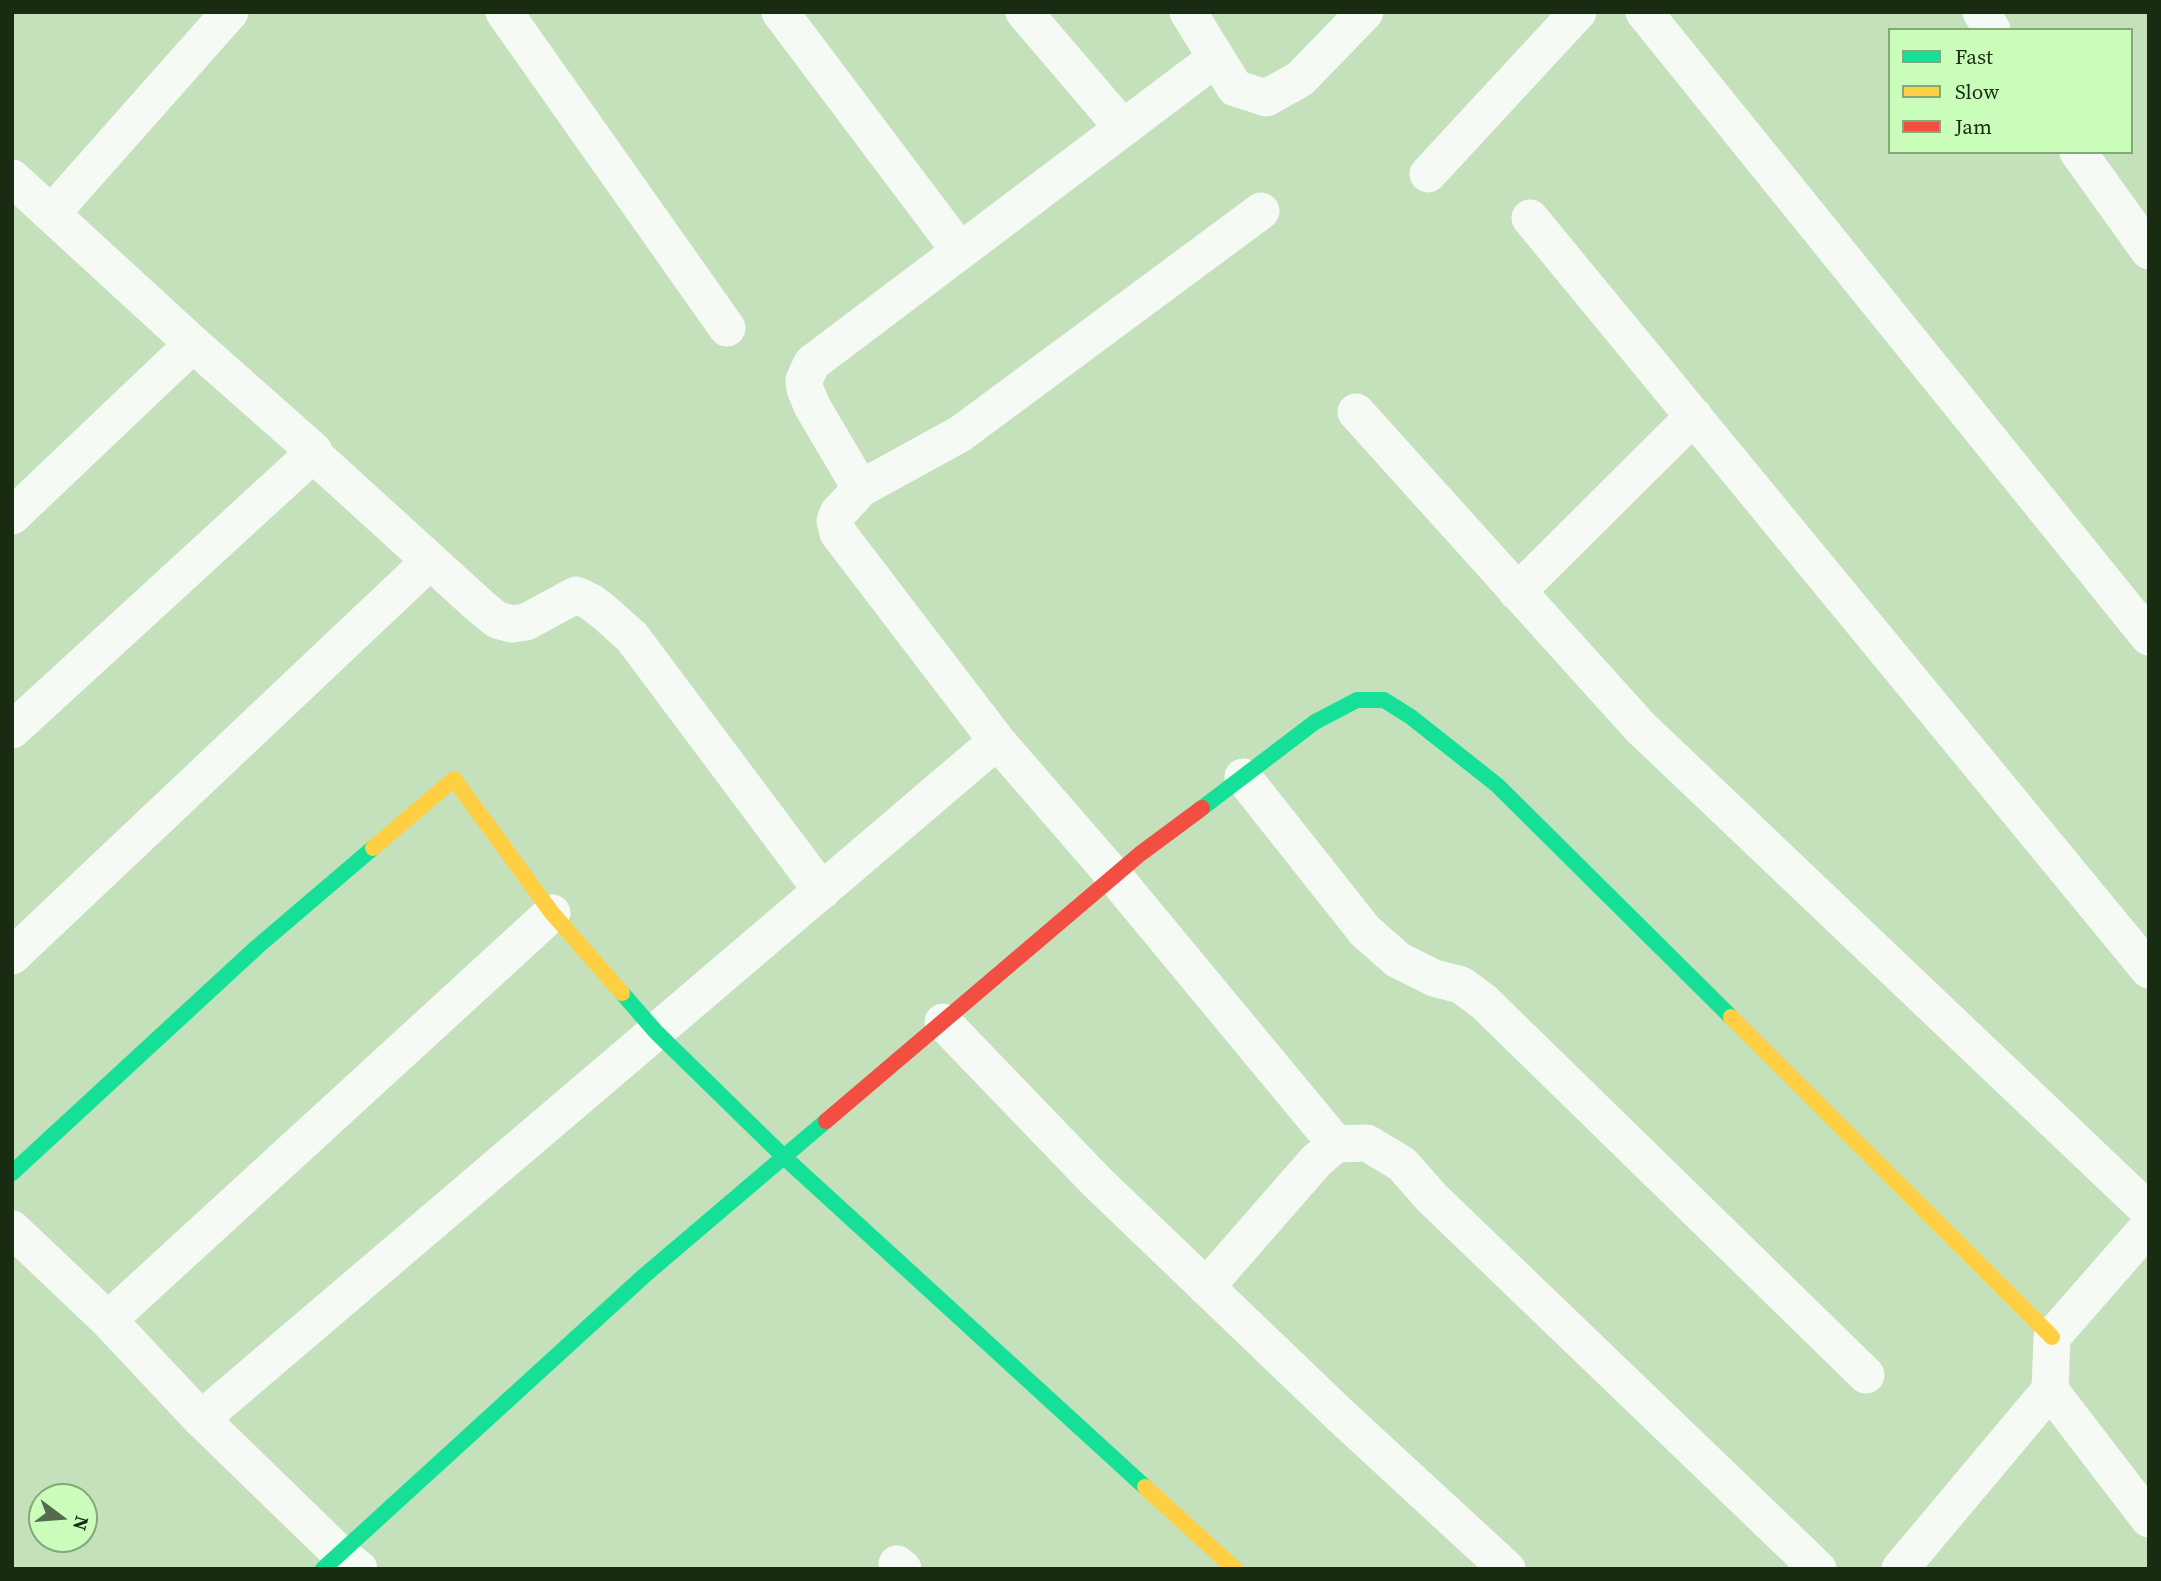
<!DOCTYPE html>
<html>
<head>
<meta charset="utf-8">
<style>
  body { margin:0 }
  #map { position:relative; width:2161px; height:1581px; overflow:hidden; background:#c4e1bb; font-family:"Source Serif 4",serif }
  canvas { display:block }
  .frame { position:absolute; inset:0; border:14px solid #182c12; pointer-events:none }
  .legend { position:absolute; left:1888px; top:28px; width:245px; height:126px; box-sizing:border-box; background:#c9fdb9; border:2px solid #82a976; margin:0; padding:9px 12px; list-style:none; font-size:21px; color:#182c12 }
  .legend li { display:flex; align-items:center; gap:14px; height:35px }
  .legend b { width:35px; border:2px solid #82a976 }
  .north { position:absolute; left:28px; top:1483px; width:70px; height:70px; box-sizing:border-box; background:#c9fdb9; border:2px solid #82a976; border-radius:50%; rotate:106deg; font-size:19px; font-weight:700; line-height:28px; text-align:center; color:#182c12 }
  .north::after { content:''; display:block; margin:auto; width:24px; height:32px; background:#546b4d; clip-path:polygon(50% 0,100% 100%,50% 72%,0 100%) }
</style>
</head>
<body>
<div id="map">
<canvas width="2161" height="1581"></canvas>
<div class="frame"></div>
<ul class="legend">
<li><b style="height:9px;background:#16e098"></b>Fast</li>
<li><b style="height:9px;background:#ffcf43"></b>Slow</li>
<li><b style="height:9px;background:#f24e42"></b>Jam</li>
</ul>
<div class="north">N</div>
</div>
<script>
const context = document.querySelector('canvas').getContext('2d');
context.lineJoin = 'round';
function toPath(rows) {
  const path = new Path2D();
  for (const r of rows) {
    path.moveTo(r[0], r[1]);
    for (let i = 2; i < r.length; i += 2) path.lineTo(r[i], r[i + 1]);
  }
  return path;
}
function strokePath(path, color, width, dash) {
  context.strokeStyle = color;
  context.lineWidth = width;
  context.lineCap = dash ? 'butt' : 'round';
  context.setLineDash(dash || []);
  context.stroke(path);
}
const street = toPath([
  [504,12,727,328],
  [780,12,960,251],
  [1024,12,1123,128],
  [1188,12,1235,88,1266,98,1300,79,1365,12],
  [1644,12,2149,637],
  [1981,12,1992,30],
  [1216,58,812,363,804,380,805,389,812,406,859,486,855,495,838,513,835,521,838,533,997,741,1114,876,1336,1144],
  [2078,152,2149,251],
  [1428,174,1578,12],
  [12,178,193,344,314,451,313,454,481,607,497,620,512,624,526,622,576,595,591,602,604,612,632,637,822,891],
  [51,214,230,12],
  [1530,218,2149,970],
  [1356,412,1640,727,2149,1211],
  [858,490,960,434,1261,211],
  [12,516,193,344],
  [1517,592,1694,416],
  [12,730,313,454],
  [1243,777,1365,931,1398,960,1434,978,1461,985,1484,1002,1866,1375],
  [12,956,430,561],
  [943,1022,1097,1182,1341,1416,1507,1569],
  [12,1229,108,1320,201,1419,339,1553,359,1569],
  [1206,1287,1316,1161,1336,1144,1367,1143,1402,1164,1432,1198,1818,1569],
  [108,1320,552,913],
  [2050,1390,2149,1519],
  [201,1419,997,741],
  [897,1564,903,1569],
  [1900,1569,2050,1390,2052,1337,2149,1226]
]);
const fast = toPath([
  [1202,808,1315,722,1357,700,1384,700,1411,717,1497,785,1731,1017],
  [622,993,656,1032,784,1157,1145,1487],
  [12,1173,257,947,373,848],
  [323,1569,645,1275,826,1121]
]);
const slow = toPath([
  [373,848,454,779,552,913,622,993],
  [1731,1017,2052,1337],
  [1145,1487,1235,1569]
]);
const jam = toPath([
  [826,1121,1140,854,1202,808]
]);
strokePath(street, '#f6faf5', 37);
strokePath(fast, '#16e098', 16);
strokePath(slow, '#ffcf43', 16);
strokePath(jam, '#f24e42', 16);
</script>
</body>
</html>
